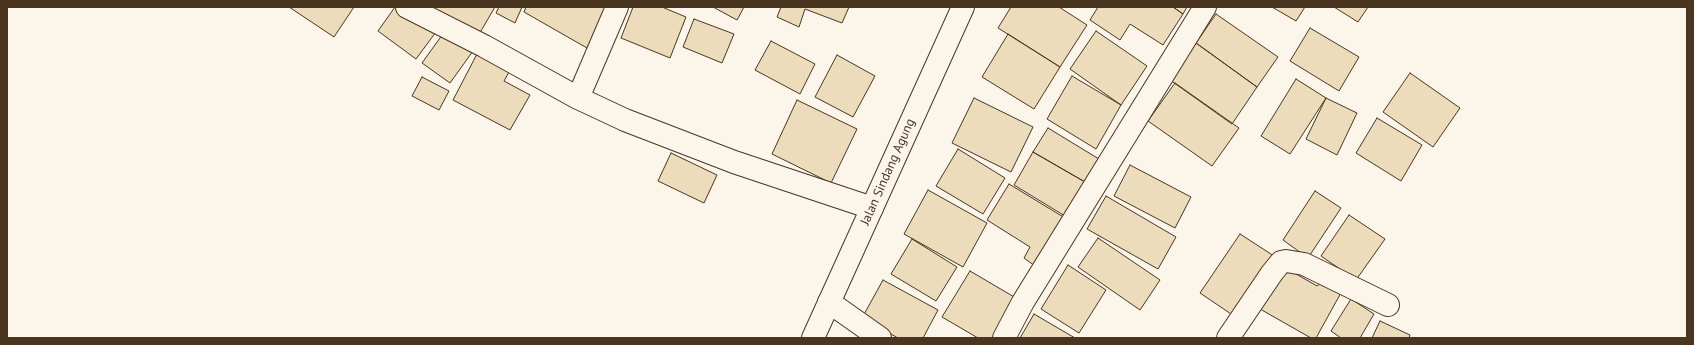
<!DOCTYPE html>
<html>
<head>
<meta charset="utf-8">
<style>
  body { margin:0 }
  #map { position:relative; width:1694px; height:345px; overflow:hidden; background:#fbf6e9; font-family:"PT Sans",sans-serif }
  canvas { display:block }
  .frame { position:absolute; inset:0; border:8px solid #4a3520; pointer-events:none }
</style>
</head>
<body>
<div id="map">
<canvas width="1694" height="345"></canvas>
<div class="frame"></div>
</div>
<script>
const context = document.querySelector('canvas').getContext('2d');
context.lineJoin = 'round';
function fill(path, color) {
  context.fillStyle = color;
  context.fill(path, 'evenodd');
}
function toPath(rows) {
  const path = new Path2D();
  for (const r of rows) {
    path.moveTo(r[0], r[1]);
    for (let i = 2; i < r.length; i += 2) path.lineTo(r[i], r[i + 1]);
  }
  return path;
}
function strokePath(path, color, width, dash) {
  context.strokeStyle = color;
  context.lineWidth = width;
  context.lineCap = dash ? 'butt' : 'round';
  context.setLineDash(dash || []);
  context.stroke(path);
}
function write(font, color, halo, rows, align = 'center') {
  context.font = font + ' "PT Sans",sans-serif';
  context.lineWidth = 3;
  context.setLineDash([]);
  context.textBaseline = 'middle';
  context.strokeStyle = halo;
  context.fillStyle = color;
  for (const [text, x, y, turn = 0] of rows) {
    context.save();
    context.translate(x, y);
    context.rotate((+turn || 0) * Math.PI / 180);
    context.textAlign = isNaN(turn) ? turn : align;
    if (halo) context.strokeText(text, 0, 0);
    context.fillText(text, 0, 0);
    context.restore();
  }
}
const building = toPath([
  [289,7,354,7,334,37,289,7],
  [395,7,401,7,436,32,416,59,378,31,395,7],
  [429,7,495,7,478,36,429,7],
  [499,7,522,7,515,23,496,13,499,7],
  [526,7,610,7,587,48,524,12,526,7],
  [633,7,662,7,686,17,670,58,621,38,633,7],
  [713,7,744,7,737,20,713,7],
  [781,7,849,7,842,23,805,9,799,27,777,17,781,7],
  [1011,7,1059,7,1087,25,1060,67,998,28,1011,7],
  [1098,7,1173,7,1183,14,1163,45,1130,24,1120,40,1090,20,1098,7],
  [1173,7,1187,7,1183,14,1173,7],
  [1272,7,1305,7,1296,21,1272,7],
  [1334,7,1368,7,1358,22,1334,7],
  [1216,14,1278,57,1257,87,1196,43,1216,14],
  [694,19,734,34,722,63,683,47,694,19],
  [1310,28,1359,57,1339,91,1290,61,1310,28],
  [445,31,473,51,450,83,422,63,445,31],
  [1096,31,1147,66,1121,105,1070,69,1096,31],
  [1008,34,1060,67,1034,109,982,77,1008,34],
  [771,41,815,64,800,94,755,70,771,41],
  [1196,43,1257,87,1232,124,1170,80,1196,43],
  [477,54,509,72,504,81,530,95,510,130,453,100,477,54],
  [837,55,875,76,853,117,815,97,837,55],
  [1410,73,1460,108,1433,147,1383,112,1410,73],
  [1072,76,1121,105,1096,149,1047,119,1072,76],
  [422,77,449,91,439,110,412,96,422,77],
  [1296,79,1326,98,1290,154,1261,136,1296,79],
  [1175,83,1239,128,1212,166,1148,121,1175,83],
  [974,98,1033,127,1011,172,952,143,974,98],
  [1326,98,1357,113,1337,155,1306,139,1326,98],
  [797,100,857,129,831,183,772,154,797,100],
  [1377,118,1422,145,1401,181,1356,153,1377,118],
  [1048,128,1099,159,1085,182,1033,152,1048,128],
  [958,149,1005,178,983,214,936,186,958,149],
  [1033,152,1085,182,1065,216,1014,185,1033,152],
  [671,153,717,175,704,203,658,181,671,153],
  [1130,165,1191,197,1175,228,1114,196,1130,165],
  [1009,184,1065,218,1035,266,1024,258,1030,247,987,220,1009,184],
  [928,190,987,223,963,267,904,234,928,190],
  [1315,191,1341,208,1308,258,1283,240,1315,191],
  [1106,196,1176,237,1158,269,1087,229,1106,196],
  [1349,215,1385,239,1356,280,1321,256,1349,215],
  [1240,234,1274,256,1234,316,1200,293,1240,234],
  [1098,238,1160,280,1140,310,1078,267,1098,238],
  [912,239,957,267,936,301,891,274,912,239],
  [1068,265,1106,290,1079,333,1041,309,1068,265],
  [1284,267,1317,286,1324,280,1342,291,1316,338,1311,338,1260,309,1284,267],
  [970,271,1021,301,1000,338,978,338,942,317,970,271],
  [883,280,938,310,923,338,898,338,862,318,883,280],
  [1351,299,1374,314,1360,338,1341,338,1331,331,1351,299],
  [1034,314,1075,338,1020,338,1034,314],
  [1380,321,1410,335,1409,338,1372,338,1380,321]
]);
const minor = toPath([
  [407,7,484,46,578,98,625,120,734,162,872,208],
  [578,98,617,7],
  [829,302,880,338],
  [1004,338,1023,302,1205,7],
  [1228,338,1272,273,1281,262,1286,261,1304,264,1388,305]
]);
const primary = toPath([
  [813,338,963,7]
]);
const streetNames = [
  ["Jalan Sindang Agung",888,172,-66]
];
fill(building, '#ecdcbc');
strokePath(building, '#4a3520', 1);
strokePath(minor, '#4a3520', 24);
strokePath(primary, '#4a3520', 24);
strokePath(minor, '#fbf6e9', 22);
strokePath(primary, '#fbf6e9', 22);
write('13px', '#4a3520', '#fbf6e9', streetNames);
</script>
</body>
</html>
